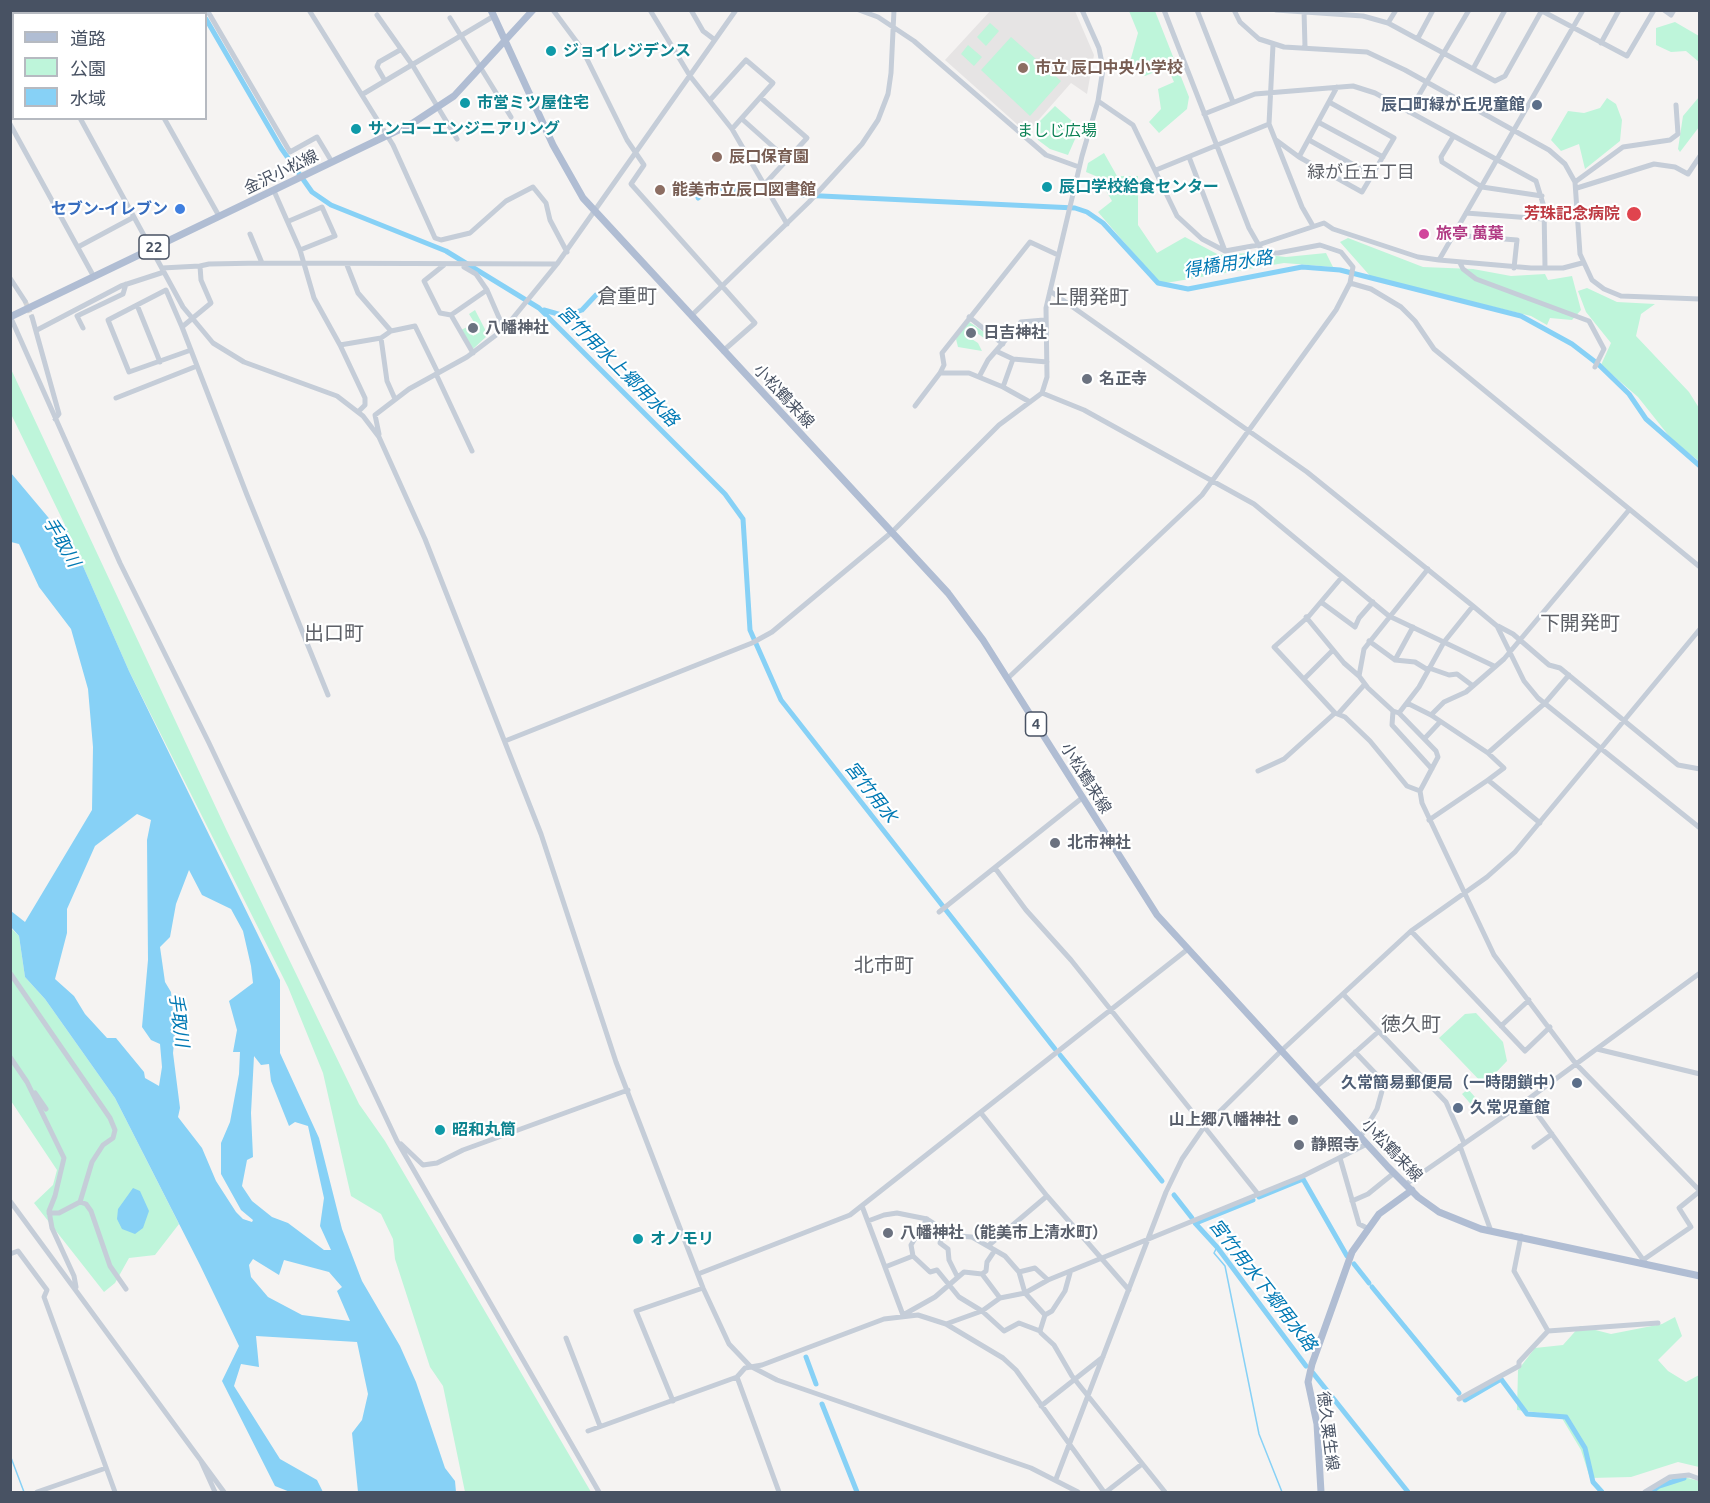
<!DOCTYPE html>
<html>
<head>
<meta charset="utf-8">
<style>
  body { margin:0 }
  #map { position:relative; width:1710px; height:1503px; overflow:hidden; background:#f5f3f2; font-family:Ubuntu,"Noto Sans JP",sans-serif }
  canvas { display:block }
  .frame { position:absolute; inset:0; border:12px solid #485263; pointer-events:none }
  .legend { position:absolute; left:12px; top:12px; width:195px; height:108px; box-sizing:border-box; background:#fff; border:2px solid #b6bac1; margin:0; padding:8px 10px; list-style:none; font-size:18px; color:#485263 }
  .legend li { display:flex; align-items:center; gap:12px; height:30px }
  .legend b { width:30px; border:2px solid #b6bac1 }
</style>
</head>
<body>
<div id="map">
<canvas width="1710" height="1503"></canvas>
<div class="frame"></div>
<ul class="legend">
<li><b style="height:8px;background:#b0bdd3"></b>道路</li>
<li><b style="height:16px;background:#bef5da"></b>公園</li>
<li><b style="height:16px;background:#87d1f6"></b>水域</li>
</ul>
</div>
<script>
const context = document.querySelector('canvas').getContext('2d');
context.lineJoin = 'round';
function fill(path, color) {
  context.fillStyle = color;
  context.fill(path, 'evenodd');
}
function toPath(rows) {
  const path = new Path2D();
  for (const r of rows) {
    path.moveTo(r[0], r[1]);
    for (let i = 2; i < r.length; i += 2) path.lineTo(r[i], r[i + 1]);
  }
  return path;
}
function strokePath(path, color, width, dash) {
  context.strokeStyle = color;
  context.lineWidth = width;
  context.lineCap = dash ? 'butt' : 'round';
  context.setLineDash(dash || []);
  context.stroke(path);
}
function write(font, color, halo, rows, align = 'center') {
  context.font = font + ' Ubuntu,"Noto Sans JP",sans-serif';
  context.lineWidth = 4.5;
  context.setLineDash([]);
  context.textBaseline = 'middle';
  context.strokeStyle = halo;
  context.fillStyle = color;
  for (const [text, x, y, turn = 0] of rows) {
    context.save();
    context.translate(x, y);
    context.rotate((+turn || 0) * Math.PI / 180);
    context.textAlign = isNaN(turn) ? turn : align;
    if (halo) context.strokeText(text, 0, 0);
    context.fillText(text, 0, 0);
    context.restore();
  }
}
const education = toPath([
  [991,10,1075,11,1094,55,1087,94,1071,83,1027,133,945,60]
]);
const green = toPath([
  [1129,11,1155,11,1189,97,1187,109,1159,133,1149,122,1161,109,1158,89,1174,82,1167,67,1145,76,1128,69,1138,33],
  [1675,22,1699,36,1699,62,1686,51,1671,52,1656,45,1656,28],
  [990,23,999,31,986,46,977,37],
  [1011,37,1061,81,1030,116,981,70],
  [968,45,982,57,974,66,961,54],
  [1699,97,1699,127,1680,152,1678,149,1683,116],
  [1607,98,1616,104,1622,120,1620,141,1585,169,1579,144,1561,151,1551,140,1568,111,1584,113,1600,108],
  [1055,106,1080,128,1068,155,1050,149,1038,140,1035,126],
  [1104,153,1117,176,1138,176,1138,225,1157,253,1185,237,1219,255,1248,253,1286,257,1326,253,1333,267,1284,263,1160,284,1098,212,1112,201,1098,177,1086,172,1088,163],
  [1348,238,1423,267,1473,269,1511,276,1545,274,1548,280,1572,276,1581,310,1572,320,1550,318,1547,325,1531,316,1371,277,1340,242],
  [1587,288,1617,302,1655,304,1641,314,1636,336,1689,392,1699,408,1699,461,1673,441,1638,397,1601,365,1611,343,1586,312,1578,291],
  [475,310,488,335,473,349,461,330,467,327,473,336,480,332,469,314],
  [968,321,988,335,987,340,968,327,964,334,978,343,982,351,958,347,956,339],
  [10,367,226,829,359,1104,385,1141,591,1492,465,1492,443,1386,430,1367,395,1259,393,1239,381,1214,351,1196,323,1073,288,987,129,671,65,525,11,414],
  [10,927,19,936,25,977,45,999,115,1098,179,1224,155,1255,129,1258,115,1283,104,1292,34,1203,53,1185,57,1170,11,1101],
  [1476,1013,1503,1042,1507,1061,1484,1085,1439,1038,1465,1014],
  [1468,1089,1481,1104,1475,1109,1462,1094],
  [1675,1317,1682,1336,1658,1360,1668,1371,1686,1382,1699,1375,1699,1467,1678,1462,1631,1477,1590,1478,1581,1450,1560,1415,1517,1410,1518,1370,1535,1348,1563,1345,1580,1326,1611,1334,1662,1324],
  [1684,1477,1699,1481,1699,1492,1652,1492,1664,1483]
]);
const water = toPath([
  [11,473,58,529,65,525,129,671,280,980,280,1053,319,1138,342,1229,362,1281,400,1346,416,1382,445,1468,455,1481,456,1492,358,1492,352,1433,362,1420,368,1394,357,1342,256,1336,259,1367,241,1364,234,1386,280,1459,317,1480,323,1492,290,1492,275,1486,222,1381,239,1346,200,1265,115,1098,45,999,25,977,19,936,11,927,11,911,25,922,92,810,93,747,88,689,71,629,39,587,19,544,11,542],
  [137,814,151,820,147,840,148,960,142,1027,151,1040,160,1044,162,1067,159,1086,145,1078,144,1072,116,1038,107,1038,85,1014,74,996,55,979,67,933,67,909,95,846],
  [189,870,202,895,231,909,243,931,251,966,253,983,229,1001,237,1030,233,1052,240,1052,239,1074,230,1122,221,1143,221,1174,241,1210,253,1220,252,1222,243,1219,236,1212,216,1181,202,1148,178,1117,180,1108,173,1053,175,1033,171,992,165,982,160,947,170,937,176,904],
  [254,1056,261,1065,269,1064,271,1081,289,1126,295,1122,308,1126,324,1198,320,1226,331,1250,324,1250,288,1223,272,1217,252,1201,242,1186,247,1160,253,1157,251,1113],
  [253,1259,279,1275,284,1260,329,1272,342,1287,337,1291,350,1321,302,1315,268,1297,251,1277,249,1265],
  [133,1188,140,1191,149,1211,143,1228,135,1234,122,1229,117,1219,118,1209]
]);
const stream = toPath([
  [1217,1247,1214,1253,1225,1266,1259,1434,1282,1492],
  [10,1455,24,1492]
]);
const canal = toPath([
  [201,10,202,14],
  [206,19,281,148,312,192,331,205,446,251,539,308,725,494,743,519,750,630,781,700,1055,1049],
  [698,198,711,187,758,193,1075,208,1087,212,1103,223,1158,283,1188,289,1302,267,1340,270,1521,316,1572,344,1598,364,1629,394,1646,419,1700,466],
  [544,310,565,316,582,310,596,295],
  [1060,1055,1162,1181],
  [1174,1195,1192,1218],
  [1259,1197,1303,1179,1347,1256],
  [1195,1223,1217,1247,1306,1366],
  [1196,1223,1253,1200],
  [1354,1264,1369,1283],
  [1372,1287,1459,1393],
  [806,1357,816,1384],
  [1313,1373,1408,1492],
  [1465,1400,1501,1379,1527,1414,1566,1417,1585,1448,1593,1482,1602,1492],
  [822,1404,857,1492],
  [1651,1492,1659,1486,1684,1478]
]);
const minorTunnel = toPath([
  [25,301,32,317]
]);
const minor = toPath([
  [20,10,22,14],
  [104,10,105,14],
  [207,10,290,152,317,137,332,162],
  [309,10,393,145,435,238,441,240,470,233,506,201,533,187,546,203,550,220,567,252],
  [553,10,582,49,627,140,644,165,631,184,755,323,723,351],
  [650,10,690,76,732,129,787,224],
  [691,10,703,31,715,40],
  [859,10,878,17,914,41,1046,155,1079,167],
  [1164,10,1249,228,1261,249,1266,253,1278,253,1320,245,1341,252,1353,267,1350,283,1371,289,1401,307,1415,321,1434,349,1700,567],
  [1197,10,1233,102],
  [1234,10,1240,22,1259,39,1284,47,1367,52,1405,70,1549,150,1565,164,1575,182,1580,254,1592,280,1604,289,1621,296,1700,299],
  [1276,10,1363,16,1388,23,1495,81,1505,76,1542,10],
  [1304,10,1305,47],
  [1664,10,1671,15,1674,10],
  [1542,11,1627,56,1654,10],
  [377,15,413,66,457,139],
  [450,18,511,117],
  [1388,23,1396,10],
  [1418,38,1433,10],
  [1601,43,1619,10],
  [1273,45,1269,124,1302,207,1313,226],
  [1473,69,1505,10],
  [385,81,377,67,379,62,400,50],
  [10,85,14,83],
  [363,94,494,16],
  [761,98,807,138,763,186],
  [710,100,746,60,773,83,732,129],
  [1098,101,1133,125,1177,216,1202,239,1225,251,1258,245,1324,223,1333,229,1418,257,1439,260,1531,268,1563,268,1582,263],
  [1409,112,1469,10],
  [1204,114,1255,94,1353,86,1375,93,1536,181,1544,207,1545,267],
  [80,118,183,307,213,343,244,362,337,396,363,416,379,437,425,539,541,834,616,1062,703,1288,729,1344,750,1366,777,1380,1031,1468,1078,1492],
  [164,118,219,216],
  [742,119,788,160],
  [1318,122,1383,157],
  [10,124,94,277],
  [1453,137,1441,157,1442,162,1482,187,1542,196],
  [1276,140,1299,157,1362,192,1394,138,1329,102],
  [1309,140,1372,175],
  [1189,157,1225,251],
  [1299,157,1337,87],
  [1156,170,1269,124],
  [1575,182,1623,147,1670,140,1678,134,1676,105],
  [1577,188,1654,164,1675,167,1688,174,1700,156],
  [274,191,300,250,314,298,340,345,365,398,365,405,358,412],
  [1466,213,1544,219],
  [289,221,322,207,335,236,300,250],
  [250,234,262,263],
  [1454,235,1517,240,1514,268],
  [78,247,134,217],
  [1439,260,1583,10],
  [1460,263,1463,269,1476,279,1589,321,1604,349,1595,367],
  [347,265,358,293,391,331],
  [444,265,424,281,440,313,451,315,473,353],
  [464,267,476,274,487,290,504,329],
  [162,268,200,266],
  [10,278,25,301],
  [1050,291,1307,472,1473,606,1497,626,1524,681,1538,698,1700,828],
  [137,305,160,362],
  [451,315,487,290],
  [10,316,120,563,209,743,397,1141,599,1492],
  [691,316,809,202,862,144,878,120,888,94,891,73,894,10],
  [32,317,59,414,55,419],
  [969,317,1003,344],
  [182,327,166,290,108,320,129,372,191,350],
  [83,328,77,316,123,294,126,284],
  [37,330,121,286,164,272],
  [381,338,387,381,395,399],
  [340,345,381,338,391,331,415,326,438,373],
  [996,351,1013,359,1047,362],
  [940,373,969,373,1003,387,1030,402],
  [436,374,472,451],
  [979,377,988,360,1021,322,1044,320],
  [1003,387,1013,359],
  [1042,393,1084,410,1254,504,1389,616,1494,666],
  [116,398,197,366],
  [915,406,940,373,944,365,942,353,1030,242,1058,255],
  [379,434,375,415,409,389,467,357,504,329,557,264],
  [1428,569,1364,649,1359,676,1368,688,1393,711,1399,713,1436,751,1438,757,1420,791,1422,803,1494,955,1576,1064,1700,1191],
  [1342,577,1309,616,1274,647,1335,713,1345,717,1370,741,1407,786,1420,791],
  [1321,602,1355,627,1359,618,1373,602],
  [1306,617,1344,663,1359,676],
  [1498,626,1513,634,1549,665,1560,668,1678,765,1700,769],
  [1369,641,1395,660,1415,662,1428,670],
  [1395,660,1413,627],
  [1429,668,1449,675,1457,674,1473,686],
  [1007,679,1202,495,1336,310,1350,283],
  [1304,679,1333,650],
  [328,695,247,495,182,327,211,303,201,280,200,266,209,264,262,263,557,264,736,10],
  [1407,703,1431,715,1488,753,1545,703,1569,675],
  [1393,711,1392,725,1432,769],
  [1339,713,1365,684],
  [1399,713,1419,687,1444,642,1473,606],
  [1431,715,1444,702,1466,692,1504,659,1629,510],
  [1426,737,1440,722],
  [505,741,752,643,772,632,892,532,999,425,1042,393,1047,377,1046,308,1082,156,1098,101,1103,69,1099,48,1082,10],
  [1488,753,1504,768,1488,780],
  [1258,771,1284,759,1335,713],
  [1429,820,1488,780,1540,823],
  [995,868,1026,910,1071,960,1258,1194],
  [939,912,1082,798],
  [1411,931,1525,1051,1550,1027],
  [10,973,110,1118,115,1130,113,1138,103,1145,92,1162,80,1202,59,1213,49,1213],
  [1343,994,1446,1102,1464,1143],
  [1501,1026,1529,1000],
  [1597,1049,1700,1074],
  [1355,1052,1376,1074,1382,1091,1377,1109,1361,1136],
  [10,1057,27,1082,64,1158,55,1196,49,1211,52,1228,74,1276,76,1287],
  [1315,1088,1378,1032],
  [35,1093,46,1109],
  [1527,1100,1647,1265],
  [981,1113,1047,1196,1129,1290],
  [401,1144,423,1165,437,1163,463,1150,628,1090],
  [1460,1146,1491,1231],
  [1534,1147,1552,1134],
  [1340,1158,1359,1224,1367,1228],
  [1406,1184,1527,1100,1700,973],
  [10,1201,224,1492],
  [1352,1201,1368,1194,1394,1173],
  [80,1202,86,1204,91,1211,110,1266,126,1289],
  [862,1206,903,1315,935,1297,964,1272,982,1274,1000,1298],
  [868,1221,884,1215,897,1213,927,1219,944,1230,958,1236,972,1237,1005,1256,1019,1272,1025,1293,1045,1315,1040,1331,1041,1333,1054,1345,1072,1376,1165,1492],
  [944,1230,940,1243,948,1249,949,1260,957,1276],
  [1521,1236,1514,1271,1548,1331],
  [988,1246,1047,1196],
  [10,1254,18,1251,47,1290,44,1297,115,1492],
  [913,1256,911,1245,927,1219],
  [1643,1260,1691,1227,1679,1208,1700,1191],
  [885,1267,913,1256,930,1272,937,1270,959,1297,982,1311,1004,1331,1019,1323,1040,1331],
  [1019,1272,1035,1268,1048,1280],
  [698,1274,850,1215,1188,949],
  [982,1274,986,1271,987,1262,995,1250],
  [1045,1315,1052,1311,1065,1291,1070,1273],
  [946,1324,982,1311,1000,1298,1025,1293,1048,1280,1303,1176,1367,1144],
  [566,1338,600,1426],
  [737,1377,779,1492],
  [1459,1399,1519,1366,1519,1362,1548,1331,1658,1323],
  [673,1401,636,1311,703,1288],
  [1041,1406,1103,1357],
  [588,1431,737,1377,745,1368,762,1365,884,1319,918,1315,946,1324,1003,1358,1016,1370,1104,1492],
  [201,1461,215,1492],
  [1056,1479,1166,1192,1182,1159,1204,1127,1281,1051,1411,931,1487,877,1515,852,1700,629],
  [37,1492,106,1468],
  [1106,1492,1142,1464],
  [1645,1492,1670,1477,1689,1475,1700,1479]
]);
const major = toPath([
  [491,10,553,145,583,198,948,593,983,640,1157,915,1388,1167,1418,1197,1439,1212,1481,1229,1700,1276],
  [10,317,413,123,454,96,533,10],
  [1321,1492,1317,1424,1308,1382,1312,1364,1352,1252,1379,1214,1412,1190]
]);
const markers = [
  [551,51,6,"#0f9aa8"],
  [1023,68,6,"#8d6e63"],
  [465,103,6,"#0f9aa8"],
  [1537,105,6,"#5c6f8a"],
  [356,129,6,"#0f9aa8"],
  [717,157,6,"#8d6e63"],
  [1047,187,6,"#0f9aa8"],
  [660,190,6,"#8d6e63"],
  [180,209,6,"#3f7fe0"],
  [1634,214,8,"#e0444e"],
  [1424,234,6,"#d1479c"],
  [473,328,6,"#6b7280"],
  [971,333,6,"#6b7280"],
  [1087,379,6,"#6b7280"],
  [1055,843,6,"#6b7280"],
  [1577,1083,6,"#5c6f8a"],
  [1458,1108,6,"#5c6f8a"],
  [1293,1120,6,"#6b7280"],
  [440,1130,6,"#0f9aa8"],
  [1299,1145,6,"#6b7280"],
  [888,1233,6,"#6b7280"],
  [638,1239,6,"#0f9aa8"]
];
const shields = [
  [154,247,30],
  [1036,724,21]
];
const shieldNames = [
  ["22",154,247],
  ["4",1036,724]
];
const cultureNames = [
  ["ジョイレジデンス",563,51],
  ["市営ミツ屋住宅",477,103],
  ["サンコーエンジニアリング",368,129],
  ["辰口学校給食センター",1059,187],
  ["昭和丸筒",452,1130],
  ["オノモリ",650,1239]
];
const educationNames = [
  ["市立 辰口中央小学校",1035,68],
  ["辰口保育園",729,157],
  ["能美市立辰口図書館",672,190]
];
const serviceNames = [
  ["辰口町緑が丘児童館",1525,105],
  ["久常簡易郵便局（一時閉鎖中）",1565,1083],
  ["久常児童館",1470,1108,"left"]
];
const parkNames = [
  ["ましじ広場",1057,131]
];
const streetNames = [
  ["金沢小松線",281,172,-26],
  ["小松鶴来線",784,396,47],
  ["小松鶴来線",1086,778,58],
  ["小松鶴来線",1392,1150,46],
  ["徳久粟生線",1328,1431,83]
];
const shopNames = [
  ["セブン-イレブン",168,209]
];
const healthNames = [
  ["芳珠記念病院",1620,214]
];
const hotelNames = [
  ["旅亭 萬葉",1436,234]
];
const worshipNames = [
  ["八幡神社",485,328],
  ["日吉神社",983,333],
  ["名正寺",1099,379],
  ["北市神社",1067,843],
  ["山上郷八幡神社",1281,1120,"right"],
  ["静照寺",1311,1145],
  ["八幡神社（能美市上清水町）",900,1233]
];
const neighbourhoodNames = [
  ["緑が丘五丁目",1361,172]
];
const waterNames = [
  ["得橋用水路",1228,264,-9],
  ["宮竹用水上郷用水路",618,366,45],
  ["手取川",62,542,60],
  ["宮竹用水",871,792,52],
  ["手取川",179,1020,83],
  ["宮竹用水下郷用水路",1263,1285,52]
];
const quarterNames = [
  ["倉重町",627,296],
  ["上開発町",1089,297],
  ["下開発町",1580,623],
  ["出口町",334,633],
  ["北市町",884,965],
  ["徳久町",1411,1024]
];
fill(education, '#e6e4e4');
fill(green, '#bef5da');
fill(water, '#87d1f6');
strokePath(stream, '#87d1f6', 1.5);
strokePath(canal, '#87d1f6', 5);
strokePath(minorTunnel, '#d2d3d5', 5, [5, 2.5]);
strokePath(minor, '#c5cdd8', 5);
strokePath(major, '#b0bdd3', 7);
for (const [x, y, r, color] of markers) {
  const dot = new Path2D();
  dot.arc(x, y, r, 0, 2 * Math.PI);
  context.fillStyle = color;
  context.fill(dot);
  strokePath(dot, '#fff', 2);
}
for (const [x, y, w] of shields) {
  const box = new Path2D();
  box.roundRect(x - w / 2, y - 12, w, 24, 4.5);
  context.fillStyle = '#fff';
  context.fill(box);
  strokePath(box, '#485263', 1.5);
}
write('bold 15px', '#485263', null, shieldNames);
write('bold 16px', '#0d838f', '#fff', cultureNames, 'left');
write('bold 16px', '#785e54', '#fff', educationNames, 'left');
write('bold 16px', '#4e5e75', '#fff', serviceNames, 'right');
write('16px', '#0d8256', '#fff', parkNames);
write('16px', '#485263', '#fff', streetNames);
write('bold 16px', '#366cbe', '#fff', shopNames, 'right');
write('bold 16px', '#be3a42', '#fff', healthNames, 'right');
write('bold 16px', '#b23c85', '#fff', hotelNames, 'left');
write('bold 16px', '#5b616d', '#fff', worshipNames, 'left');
write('18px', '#5e6168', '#fff', neighbourhoodNames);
write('italic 18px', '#0179b4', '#fff', waterNames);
write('20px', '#5e6168', '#fff', quarterNames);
</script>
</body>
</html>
